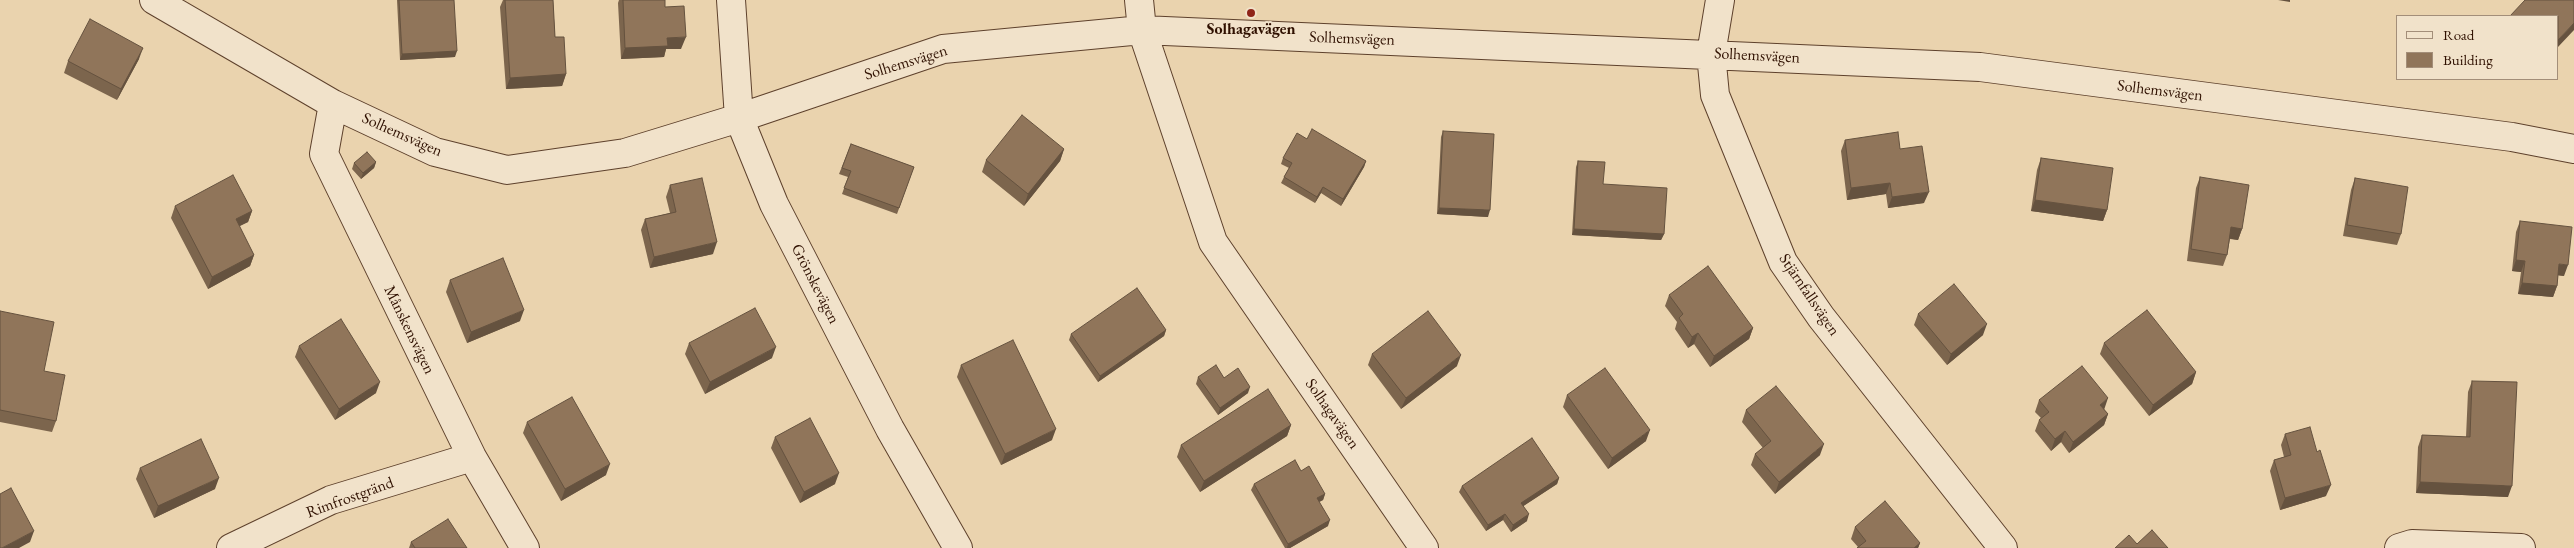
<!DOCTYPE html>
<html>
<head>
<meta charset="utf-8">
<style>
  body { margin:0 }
  #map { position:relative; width:2574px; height:548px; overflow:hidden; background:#ead3ae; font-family:"EB Garamond",serif }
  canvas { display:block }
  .legend { position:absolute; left:2396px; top:15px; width:162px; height:65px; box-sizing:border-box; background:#f1e2ca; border:1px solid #a38e79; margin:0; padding:6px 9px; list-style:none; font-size:15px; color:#2f1000 }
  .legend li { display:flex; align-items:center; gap:10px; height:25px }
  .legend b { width:25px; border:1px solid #a38e79 }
</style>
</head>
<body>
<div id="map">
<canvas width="2574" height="548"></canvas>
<ul class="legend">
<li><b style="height:6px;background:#f1e2ca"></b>Road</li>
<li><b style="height:14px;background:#90755a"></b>Building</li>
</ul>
</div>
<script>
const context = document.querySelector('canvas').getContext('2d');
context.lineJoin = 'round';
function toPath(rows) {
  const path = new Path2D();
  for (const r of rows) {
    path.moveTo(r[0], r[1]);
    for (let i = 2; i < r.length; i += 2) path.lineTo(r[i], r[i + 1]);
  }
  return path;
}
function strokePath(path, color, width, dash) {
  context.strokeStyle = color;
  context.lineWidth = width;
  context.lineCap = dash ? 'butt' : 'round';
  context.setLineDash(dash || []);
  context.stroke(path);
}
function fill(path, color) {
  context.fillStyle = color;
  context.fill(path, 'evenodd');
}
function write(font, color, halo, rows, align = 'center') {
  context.font = font + ' "EB Garamond",serif';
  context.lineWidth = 4;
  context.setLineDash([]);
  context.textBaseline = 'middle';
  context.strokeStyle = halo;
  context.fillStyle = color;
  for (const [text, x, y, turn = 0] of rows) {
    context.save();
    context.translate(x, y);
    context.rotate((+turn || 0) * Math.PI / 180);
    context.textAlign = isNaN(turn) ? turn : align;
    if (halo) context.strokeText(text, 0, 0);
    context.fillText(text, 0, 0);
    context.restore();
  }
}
const minor = toPath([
  [154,0,333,104,435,152,507,170,625,153,739,118,943,49,1142,30,1980,67,2512,137,2574,149],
  [731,0,739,118,774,204,890,429,958,548],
  [1139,0,1142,30,1213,242,1424,548],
  [1720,0,1711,54,1715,95,1783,262,1821,317,2003,548],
  [333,104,324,154,472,457,525,548],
  [231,548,331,500,472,457],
  [2399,548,2412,544,2521,548]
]);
const wall = toPath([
  [397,0,454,0,455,57,400,60],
  [503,0,553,0,555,37,566,74,562,86,506,89,500,7],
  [619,0,665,0,665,7,681,49,666,49,664,57,621,59,618,3],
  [139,59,117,100,64,73,68,61],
  [1443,131,1488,217,1437,214,1441,137],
  [1307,139,1366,161,1364,167,1341,206,1321,193,1315,203,1281,183,1284,177,1289,168,1281,164,1283,158],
  [1845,140,1900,149,1924,203,1888,208,1886,194,1847,200,1841,151],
  [851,144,914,167,897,214,842,194,848,177,839,174],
  [1064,149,1060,161,1024,206,982,172,986,160],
  [2041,158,2107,210,2103,221,2031,211,2037,170],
  [1578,161,1603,184,1664,234,1661,240,1572,235,1576,167],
  [376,162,374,168,361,179,352,169,354,163],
  [2200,177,2242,229,2238,240,2230,239,2227,255,2223,266,2187,261,2196,188],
  [2355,178,2401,234,2397,245,2343,236,2351,190],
  [670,185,713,254,650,268,641,230,645,219,670,213,666,197],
  [175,206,252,211,248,222,239,226,254,255,250,266,208,289,171,218],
  [2520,221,2564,276,2558,275,2557,286,2553,297,2518,294,2521,272,2512,271,2516,232],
  [450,280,520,321,467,343,446,292],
  [1669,295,1753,328,1749,339,1710,367,1694,344,1688,348,1675,329,1677,322,1665,306],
  [0,311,44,371,56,421,52,432,0,422],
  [1918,314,1983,335,1947,365,1914,325],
  [1166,330,1164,336,1098,382,1069,340,1071,334],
  [689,343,772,358,705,394,685,354],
  [2104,343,2196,372,2192,384,2149,416,2100,354],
  [299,346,376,393,335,420,295,357],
  [1372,354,1457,366,1401,409,1368,365],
  [961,365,1052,440,1001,465,957,377],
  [1198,377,1224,378,1248,393,1218,415,1196,384],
  [2472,381,2508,497,2416,493,2418,447,2422,435,2466,437,2468,392],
  [1567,395,1646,441,1608,469,1563,407],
  [2039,400,2104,409,2108,414,2104,425,2069,453,2061,442,2051,451,2035,431,2039,420,2041,418,2035,412],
  [1746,410,1820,455,1775,494,1751,465,1755,454,1763,448,1742,422],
  [527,422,606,475,561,501,523,433],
  [1291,425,1287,436,1200,492,1177,457,1181,445],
  [2285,434,2326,496,2280,510,2270,471,2274,460,2284,457,2281,445],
  [775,437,835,484,800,503,771,448],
  [140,468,215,489,154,518,136,479],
  [1301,471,1325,494,1323,500,1319,502,1328,526,1290,548,1285,548,1251,490,1254,484],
  [1559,478,1557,484,1523,506,1527,521,1511,532,1503,520,1486,531,1459,492,1462,486],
  [1855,527,1920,543,1918,548,1857,548,1858,547,1851,539],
  [411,542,467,548,409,548]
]);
const shadedWall = toPath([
  [2278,0,2290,0,2290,2],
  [2574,23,2574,30,2558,47,2558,40],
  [686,37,681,49,666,49,664,57,621,59,625,48,667,38],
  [143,48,139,59,117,100,121,89],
  [457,51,455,57,400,60,402,54],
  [566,74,562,86,506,89,510,78],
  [1064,149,1060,161,1024,206,1028,194],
  [1366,161,1364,167,1341,206,1343,199],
  [376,162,374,168,361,179,363,173],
  [1890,183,1886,194,1847,200,1851,188],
  [1323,187,1321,193,1315,203,1317,197],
  [1929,192,1924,203,1888,208,1892,197],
  [2035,200,2107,210,2103,221,2031,211],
  [1439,208,1490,210,1488,217,1437,214],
  [252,211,248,222,232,230,236,219],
  [2231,227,2242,229,2238,240,2227,238],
  [1574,229,1664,234,1661,240,1572,235],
  [717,242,713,254,650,268,654,257],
  [254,255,250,266,208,289,212,277],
  [2516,260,2525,261,2521,272,2512,271],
  [2559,264,2568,265,2564,276,2555,275],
  [2522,283,2557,286,2553,297,2518,294],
  [524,310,520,321,467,343,471,332],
  [1987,324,1983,335,1947,365,1951,354],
  [1753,328,1749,339,1710,367,1714,356],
  [1166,330,1164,336,1098,382,1100,376],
  [1698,333,1694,344,1688,348,1692,337],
  [776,347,772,358,705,394,710,382],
  [1461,355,1457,366,1401,409,1406,398],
  [2196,372,2192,384,2149,416,2153,405],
  [380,382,376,393,335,420,339,409],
  [1250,387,1248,393,1218,415,1220,408],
  [2108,398,2104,410,2100,405],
  [2108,414,2104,425,2069,453,2073,442],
  [1291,425,1287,436,1200,492,1204,481],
  [1056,429,1052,440,1001,465,1005,454],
  [1650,430,1646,441,1608,469,1612,458],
  [2065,431,2061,442,2051,451,2055,439],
  [1824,444,1820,455,1775,494,1779,482],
  [610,464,606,475,561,501,565,489],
  [839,473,835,484,800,503,804,492],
  [219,478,215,489,154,518,158,506],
  [1559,478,1557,484,1519,509,1521,503],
  [2420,482,2512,486,2508,497,2416,493],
  [2331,485,2326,496,2280,510,2285,498],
  [1325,494,1323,500,1315,504,1317,498],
  [1505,514,1503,520,1486,531,1488,525],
  [1529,514,1527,521,1511,532,1513,525],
  [1330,520,1328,526,1290,548,1287,548,1288,544],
  [34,531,30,542,19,548,2,548],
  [1920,543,1918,548,1914,548]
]);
const building = toPath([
  [399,0,454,0,457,51,402,54,399,0],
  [505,0,553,0,555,37,564,37,566,74,510,78,505,0],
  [623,0,665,0,665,7,684,6,686,37,667,38,668,46,625,48,623,0],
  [2525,0,2574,0,2574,23,2558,40,2558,16,2510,16,2525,0],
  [90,19,143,48,121,89,68,61,90,19],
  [1022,115,1064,149,1028,194,986,160,1022,115],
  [1312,129,1366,161,1343,199,1323,187,1317,197,1284,177,1292,163,1283,158,1297,133,1307,139,1312,129],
  [1443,131,1494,134,1490,210,1439,208,1443,131],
  [1898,132,1900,149,1922,146,1929,192,1892,197,1890,183,1851,188,1845,140,1898,132],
  [851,144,914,167,899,208,844,188,851,171,842,168,851,144],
  [367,152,376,162,363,173,354,163,367,152],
  [2041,158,2113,168,2107,210,2035,200,2041,158],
  [1578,161,1605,162,1603,184,1667,188,1664,234,1574,229,1578,161],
  [233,175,252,211,236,219,254,255,212,277,175,206,233,175],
  [2200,177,2249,185,2242,229,2231,227,2227,255,2191,249,2200,177],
  [702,178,717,242,654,257,645,219,676,212,670,185,702,178],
  [2355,178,2408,187,2401,234,2347,225,2355,178],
  [2520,221,2572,227,2568,265,2559,264,2557,286,2522,283,2525,261,2516,260,2520,221],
  [503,258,524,310,471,332,450,280,503,258],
  [1708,266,1753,328,1714,356,1698,333,1692,337,1679,318,1683,314,1669,295,1708,266],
  [1954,284,1987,324,1951,354,1918,314,1954,284],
  [1137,288,1166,330,1100,376,1071,334,1137,288],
  [755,308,776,347,710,382,689,343,755,308],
  [2147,310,2196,372,2153,405,2104,343,2147,310],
  [0,311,54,322,44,371,65,375,56,421,0,410,0,311],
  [1428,311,1461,355,1406,398,1372,354,1428,311],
  [341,319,380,382,339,409,299,346,341,319],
  [1013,340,1056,429,1005,454,961,365,1013,340],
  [1216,365,1224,378,1238,368,1250,387,1220,408,1198,377,1216,365],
  [2082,366,2108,398,2100,405,2108,414,2073,442,2065,431,2055,439,2039,420,2049,412,2039,400,2082,366],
  [1605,368,1650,430,1612,458,1567,395,1605,368],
  [2472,381,2517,382,2512,486,2420,482,2422,435,2470,437,2472,381],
  [1776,386,1824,444,1779,482,1755,454,1771,441,1746,410,1776,386],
  [1268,389,1291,425,1204,481,1181,445,1268,389],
  [572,397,610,464,565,489,527,422,572,397],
  [810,418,839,473,804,492,775,437,810,418],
  [2310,427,2317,452,2320,450,2331,485,2285,498,2274,460,2291,455,2285,434,2310,427],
  [1532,438,1559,478,1521,503,1529,514,1513,525,1505,514,1488,525,1462,486,1532,438],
  [201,439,219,478,158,506,140,468,201,439],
  [1295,460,1301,471,1309,466,1325,494,1317,498,1330,520,1288,544,1254,484,1295,460],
  [11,488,34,531,2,548,0,548,0,494,11,488],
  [1885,501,1920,543,1914,548,1857,548,1866,541,1855,527,1885,501],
  [448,519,467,548,415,548,411,542,448,519],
  [2152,530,2168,548,2115,548,2129,535,2137,544,2152,530]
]);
const markers = [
  [1251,13,5,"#8f2418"]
];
const poiNames = [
  ["Solhagavägen",1251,30]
];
const streetNames = [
  ["Solhemsvägen",1352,39,2],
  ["Solhemsvägen",1757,56,3],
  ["Solhemsvägen",906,63,-17],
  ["Solhemsvägen",2160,91,7],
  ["Solhemsvägen",402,135,24],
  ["Grönskevägen",815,284,63],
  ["Stjärnfallsvägen",1809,295,56],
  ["Månskensvägen",409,330,64],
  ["Solhagavägen",1332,414,55],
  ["Rimfrostgränd",350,498,-20]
];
strokePath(minor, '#5e412c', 30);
strokePath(minor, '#f1e2ca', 28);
fill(wall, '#7c654d');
fill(shadedWall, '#65523f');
fill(building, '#90755a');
strokePath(building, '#65523f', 1);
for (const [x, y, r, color] of markers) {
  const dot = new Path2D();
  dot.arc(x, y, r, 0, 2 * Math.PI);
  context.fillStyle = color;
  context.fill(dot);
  strokePath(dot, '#f1e2ca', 2);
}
write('bold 16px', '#2f1000', '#f1e2ca', poiNames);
write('16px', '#2f1000', '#f1e2ca', streetNames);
</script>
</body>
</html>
